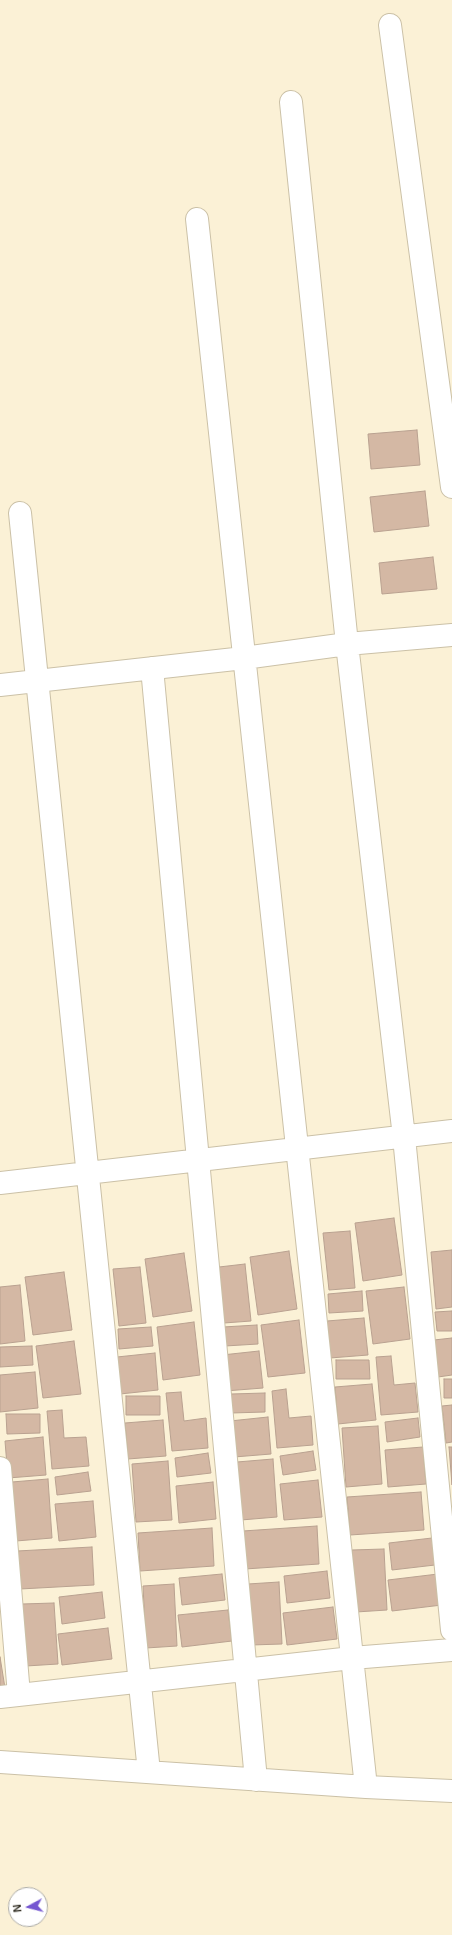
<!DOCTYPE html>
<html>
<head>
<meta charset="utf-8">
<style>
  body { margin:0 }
  #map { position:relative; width:452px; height:1935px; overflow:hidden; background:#fbf1d6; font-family:Arial,sans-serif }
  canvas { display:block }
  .north { position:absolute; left:8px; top:1887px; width:40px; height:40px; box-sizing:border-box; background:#fff; border:1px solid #acaba7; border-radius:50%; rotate:263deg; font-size:11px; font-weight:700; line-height:16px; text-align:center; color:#302d22 }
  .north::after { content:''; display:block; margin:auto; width:14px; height:18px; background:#7557d1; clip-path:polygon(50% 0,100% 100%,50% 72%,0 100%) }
</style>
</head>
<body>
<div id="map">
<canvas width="452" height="1935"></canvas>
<div class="north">N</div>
</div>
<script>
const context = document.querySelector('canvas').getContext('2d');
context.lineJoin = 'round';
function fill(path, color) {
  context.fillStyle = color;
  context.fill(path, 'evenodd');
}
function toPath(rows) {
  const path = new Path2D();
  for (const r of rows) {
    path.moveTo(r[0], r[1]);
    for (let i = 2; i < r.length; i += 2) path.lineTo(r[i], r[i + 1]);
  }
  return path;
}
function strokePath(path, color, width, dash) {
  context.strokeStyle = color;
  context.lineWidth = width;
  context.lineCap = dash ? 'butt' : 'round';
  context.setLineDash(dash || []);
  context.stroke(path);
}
const building = toPath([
  [417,430,420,465,371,469,368,434,417,430],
  [425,491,429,526,374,532,370,497,425,491],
  [433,557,437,589,382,594,379,563,433,557],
  [394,1218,402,1275,363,1281,355,1223,394,1218],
  [350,1231,355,1288,329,1290,323,1233,350,1231],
  [452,1250,452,1307,436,1309,431,1252,452,1250],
  [289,1251,297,1309,258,1315,250,1257,289,1251],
  [184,1253,192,1311,153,1317,145,1259,184,1253],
  [245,1264,251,1321,224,1323,219,1267,245,1264],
  [140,1267,146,1323,119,1326,113,1269,140,1267],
  [64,1272,72,1330,33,1335,25,1277,64,1272],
  [20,1285,25,1341,0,1344,0,1287,20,1285],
  [404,1287,410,1339,373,1344,366,1291,404,1287],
  [362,1291,363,1311,329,1313,328,1294,362,1291],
  [452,1311,452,1331,437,1331,435,1312,452,1311],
  [364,1318,368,1355,330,1358,327,1321,364,1318],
  [299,1320,305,1373,268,1377,261,1325,299,1320],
  [194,1322,200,1375,163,1380,157,1327,194,1322],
  [257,1325,258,1344,225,1346,223,1327,257,1325],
  [151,1327,153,1346,119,1349,118,1329,151,1327],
  [452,1338,452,1375,438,1377,434,1340,452,1338],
  [74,1341,81,1394,43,1398,36,1346,74,1341],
  [32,1346,33,1365,0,1367,0,1347,32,1346],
  [259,1351,263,1388,225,1391,222,1355,259,1351],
  [155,1353,158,1390,120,1394,117,1357,155,1353],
  [391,1356,394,1385,415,1383,418,1412,381,1415,376,1357,391,1356],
  [336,1360,369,1360,370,1379,336,1379,336,1360],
  [35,1372,38,1408,0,1412,0,1375,35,1372],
  [444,1379,452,1379,452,1398,444,1398,444,1379],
  [372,1384,376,1420,338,1424,335,1387,372,1384],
  [286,1389,289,1418,311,1416,313,1445,277,1448,272,1391,286,1389],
  [181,1392,184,1421,206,1418,208,1448,172,1451,166,1393,181,1392],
  [265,1393,265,1412,231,1413,231,1394,265,1393],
  [126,1396,160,1396,160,1415,126,1415,126,1396],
  [452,1405,452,1442,446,1443,442,1406,452,1405],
  [62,1410,64,1438,86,1437,89,1466,52,1469,47,1411,62,1410],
  [6,1414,40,1414,40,1433,7,1434,6,1414],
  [268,1417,271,1454,234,1457,230,1421,268,1417],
  [418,1418,420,1437,387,1442,385,1422,418,1418],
  [163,1420,166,1456,128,1459,125,1423,163,1420],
  [378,1426,382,1484,346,1487,342,1428,378,1426],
  [43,1437,46,1475,8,1478,5,1441,43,1437],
  [423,1447,426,1484,388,1487,385,1450,423,1447],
  [449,1447,452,1447,452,1485,449,1447],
  [313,1451,316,1470,283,1475,280,1456,313,1451],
  [208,1453,211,1473,177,1477,175,1458,208,1453],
  [273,1459,277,1517,241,1520,237,1462,273,1459],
  [168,1461,172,1520,136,1522,132,1464,168,1461],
  [88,1472,91,1491,57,1495,55,1477,88,1472],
  [48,1479,52,1538,16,1541,12,1482,48,1479],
  [318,1480,322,1517,284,1520,280,1484,318,1480],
  [213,1482,216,1519,179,1523,176,1486,213,1482],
  [421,1492,424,1530,350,1535,347,1497,421,1492],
  [93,1501,96,1537,59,1541,55,1504,93,1501],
  [317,1526,319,1564,245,1569,243,1531,317,1526],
  [212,1528,214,1566,140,1571,138,1533,212,1528],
  [432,1538,435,1565,392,1570,389,1543,432,1538],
  [92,1547,94,1585,20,1589,17,1551,92,1547],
  [384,1549,387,1610,356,1612,352,1550,384,1549],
  [327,1571,330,1598,287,1603,284,1576,327,1571],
  [222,1574,225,1600,182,1605,179,1578,222,1574],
  [438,1574,442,1605,392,1611,388,1580,438,1574],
  [279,1582,282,1644,251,1645,248,1584,279,1582],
  [174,1584,177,1646,146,1648,143,1586,174,1584],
  [102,1592,105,1618,62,1624,59,1597,102,1592],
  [54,1603,58,1664,26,1666,22,1604,54,1603],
  [333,1607,337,1639,287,1645,283,1613,333,1607],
  [228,1610,232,1641,182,1647,178,1615,228,1610],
  [108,1628,112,1659,62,1665,58,1634,108,1628],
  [0,1657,5,1688,0,1688,0,1657]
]);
const minor = toPath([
  [390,25,452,487],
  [291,102,347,644,404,1137,452,1630],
  [197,219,366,1787],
  [20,513,149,1772],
  [152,668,256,1780],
  [0,685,244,658,347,644,452,635],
  [0,1183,452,1131],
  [0,1468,19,1695],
  [0,1697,352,1658,452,1650],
  [0,1762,366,1787,452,1791]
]);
fill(building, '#d4b8a4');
strokePath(building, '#b9a190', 1);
strokePath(minor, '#cbc1a7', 24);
strokePath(minor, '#fff', 22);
</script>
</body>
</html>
